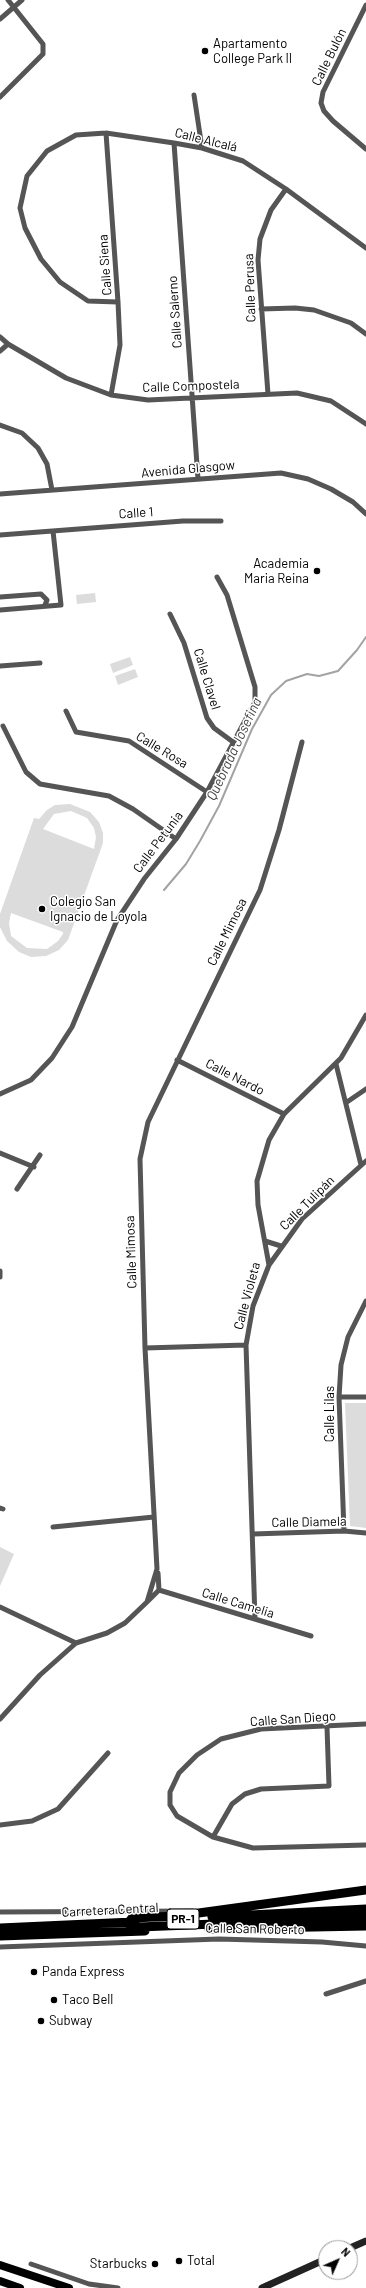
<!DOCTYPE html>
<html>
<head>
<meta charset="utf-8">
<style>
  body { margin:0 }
  #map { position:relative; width:366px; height:2288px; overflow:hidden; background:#fff; font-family:Barlow,sans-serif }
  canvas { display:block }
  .north { position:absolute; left:318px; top:2240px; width:40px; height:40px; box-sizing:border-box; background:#fff; border:1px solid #999; border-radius:50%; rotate:45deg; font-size:11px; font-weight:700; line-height:16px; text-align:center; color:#000 }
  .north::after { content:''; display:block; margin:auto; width:14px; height:18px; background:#000; clip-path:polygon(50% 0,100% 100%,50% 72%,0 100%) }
</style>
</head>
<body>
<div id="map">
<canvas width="366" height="2288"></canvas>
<div class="north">N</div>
</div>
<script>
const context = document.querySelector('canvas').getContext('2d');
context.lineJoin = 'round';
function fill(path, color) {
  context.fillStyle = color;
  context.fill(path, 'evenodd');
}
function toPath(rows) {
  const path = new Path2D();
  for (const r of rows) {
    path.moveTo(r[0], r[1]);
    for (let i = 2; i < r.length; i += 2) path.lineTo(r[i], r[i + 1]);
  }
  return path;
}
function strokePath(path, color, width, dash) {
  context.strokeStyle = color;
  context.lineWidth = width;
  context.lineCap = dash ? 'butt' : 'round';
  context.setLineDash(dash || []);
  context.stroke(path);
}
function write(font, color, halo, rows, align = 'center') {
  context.font = font + ' Barlow,sans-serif';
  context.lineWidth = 3;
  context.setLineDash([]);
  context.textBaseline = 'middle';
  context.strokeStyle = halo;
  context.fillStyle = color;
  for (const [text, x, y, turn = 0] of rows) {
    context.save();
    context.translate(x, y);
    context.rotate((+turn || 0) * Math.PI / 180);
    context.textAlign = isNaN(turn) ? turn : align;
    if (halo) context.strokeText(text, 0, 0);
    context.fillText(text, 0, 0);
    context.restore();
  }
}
const green = toPath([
  [95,593,96,602,77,604,76,595],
  [130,657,133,665,113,673,110,664],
  [135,669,138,677,118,685,115,676],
  [70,804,90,812,99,822,103,833,103,843,68,940,59,950,46,956,31,957,19,952,7,941,0,927,0,914,34,818,39,819,47,810,55,805],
  [71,811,87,818,94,828,96,837,94,849,43,829,54,814],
  [11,913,63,932,63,934,58,941,47,949,27,948,11,936,9,923],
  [345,1403,366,1403,366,1528,350,1526],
  [0,1547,14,1554,0,1586]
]);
const stream = toPath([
  [164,890,186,864,200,841,219,806,252,729,271,695,286,681,307,674,319,676,338,671,357,650,366,637]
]);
const street = toPath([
  [366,5,323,92,321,103,324,111,333,121,366,149],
  [0,19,22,0],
  [194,95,202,148],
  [0,97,43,54,43,44,8,0],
  [106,133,118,302,120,345,111,395],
  [174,143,198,479],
  [118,302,88,301,60,282,41,259,25,228,20,208,27,176,47,151,76,135,106,133,174,143,202,148,243,161,286,189,366,248],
  [261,309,295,308,314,310,351,323,366,334],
  [0,337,8,344,66,378,111,395,148,400,297,393,331,401,366,424],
  [0,351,8,344],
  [268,394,258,260,260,239,271,210,286,189],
  [0,425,22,433,38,448,47,464,52,490],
  [0,494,281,473,308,479,331,489,353,502,366,514],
  [0,535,183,521,221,521],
  [0,597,41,594,47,600,45,605],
  [0,610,61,605,53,531],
  [170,614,184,643,207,718,214,728,233,742],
  [0,666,40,663],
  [66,711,76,732,129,741,207,792],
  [3,726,26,772,40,784,109,796,133,809,176,839],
  [177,1060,284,1114],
  [336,1064,361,1165],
  [0,1094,31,1080,52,1058,72,1027,117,920,144,879,176,839,207,792,255,702,255,687,227,595,217,577],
  [347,1102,366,1089],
  [0,1153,34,1167],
  [17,1189,40,1155],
  [265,1241,281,1246],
  [269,1265,302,1219,366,1161],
  [0,1271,0,1277],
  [145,1348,246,1345],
  [339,1397,366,1397],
  [0,1508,3,1509],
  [53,1527,154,1517],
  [344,1531,339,1397,341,1365,348,1337,366,1301],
  [253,1534,344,1531,366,1533],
  [158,1573,159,1590],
  [159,1590,311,1636],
  [148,1601,159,1590],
  [0,1607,76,1643],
  [255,1619,246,1345,253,1306,269,1265,258,1205,257,1181,269,1140,284,1114,341,1058,366,1015],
  [0,1719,40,1675,76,1643,107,1633,125,1623,147,1602,157,1569,145,1348,140,1159,148,1122,260,890,279,830,302,742],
  [366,1724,261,1729,221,1739,197,1755,179,1773,170,1792,170,1805,177,1816,213,1837,253,1848,366,1845],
  [0,1825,32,1821,58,1809,108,1753],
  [213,1837,232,1804,245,1794,261,1789,329,1786,327,1727],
  [0,1912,193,1911],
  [0,1947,219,1939,322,1942,366,1946],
  [326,1994,366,1981],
  [31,2264,89,2284,118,2288]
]);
const secondary = toPath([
  [350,2248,366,2241],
  [262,2288,326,2259]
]);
const primary = toPath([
  [0,2265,69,2288],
  [0,2281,20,2288]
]);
const highway = toPath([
  [366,1890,177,1916,132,1918,128,1923,139,1927,366,1918],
  [212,1917,366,1909],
  [0,1928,133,1922],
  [209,1929,366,1926],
  [0,1936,145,1931]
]);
const markers = [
  [205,51,4,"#000"],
  [317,571,4,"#000"],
  [42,909,4,"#000"],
  [34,1972,4,"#000"],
  [54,2000,4,"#000"],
  [41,2021,4,"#000"],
  [179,2261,4,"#000"],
  [155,2264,4,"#000"]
];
const shields = [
  [183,1919,32]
];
const shieldNames = [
  ["PR-1",183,1919]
];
const poiNames = [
  ["Apartamento",213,44],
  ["College Park II",213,59],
  ["Academia",309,564,"right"],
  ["Maria Reina",309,579,"right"],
  ["Colegio San",50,902],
  ["Ignacio de Loyola",50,917],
  ["Panda Express",42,1972],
  ["Taco Bell",62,2000],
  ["Subway",49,2021],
  ["Total",187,2261],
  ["Starbucks",147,2264,"right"]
];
const streetNames = [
  ["Calle Bulón",329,57,-64],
  ["Calle Alcalá",206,140,14],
  ["Calle Siena",105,265,-94],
  ["Calle Perusa",250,288,-92],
  ["Calle Salerno",175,312,-94],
  ["Calle Compostela",191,386,-2],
  ["Avenida Glasgow",188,469,-5],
  ["Calle 1",136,513,-4],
  ["Calle Clavel",207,679,73],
  ["Calle Rosa",162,750,31],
  ["Calle Petunia",158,842,-53],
  ["Calle Mimosa",227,932,-64],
  ["Calle Nardo",235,1077,27],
  ["Calle Tulipán",307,1203,-45],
  ["Calle Mimosa",131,1252,-92],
  ["Calle Violeta",247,1296,-75],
  ["Calle Lilas",330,1414,-90],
  ["Calle Diamela",309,1522,-1],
  ["Calle Camelia",238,1603,17],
  ["Calle San Diego",293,1719,-4],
  ["Carretera Central",110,1910,-3],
  ["Calle San Roberto",255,1929,1]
];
const waterNames = [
  ["Quebrada Josefina",234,749,-65]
];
fill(green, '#dcdcdc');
strokePath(stream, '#a3a3a3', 2);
strokePath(street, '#555', 5);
strokePath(secondary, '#222', 7);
strokePath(primary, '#000', 8);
strokePath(highway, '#000', 9);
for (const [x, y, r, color] of markers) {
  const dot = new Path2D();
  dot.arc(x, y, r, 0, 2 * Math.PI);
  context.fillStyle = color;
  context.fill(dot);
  strokePath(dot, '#fff', 1.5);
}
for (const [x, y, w] of shields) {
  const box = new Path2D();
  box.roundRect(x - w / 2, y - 10, w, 20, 3);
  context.fillStyle = '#fff';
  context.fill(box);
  strokePath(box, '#000', 1);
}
write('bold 12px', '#000', null, shieldNames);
write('13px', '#000', '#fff', poiNames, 'left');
write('13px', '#000', '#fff', streetNames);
write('italic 14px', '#444', '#fff', waterNames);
</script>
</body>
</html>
